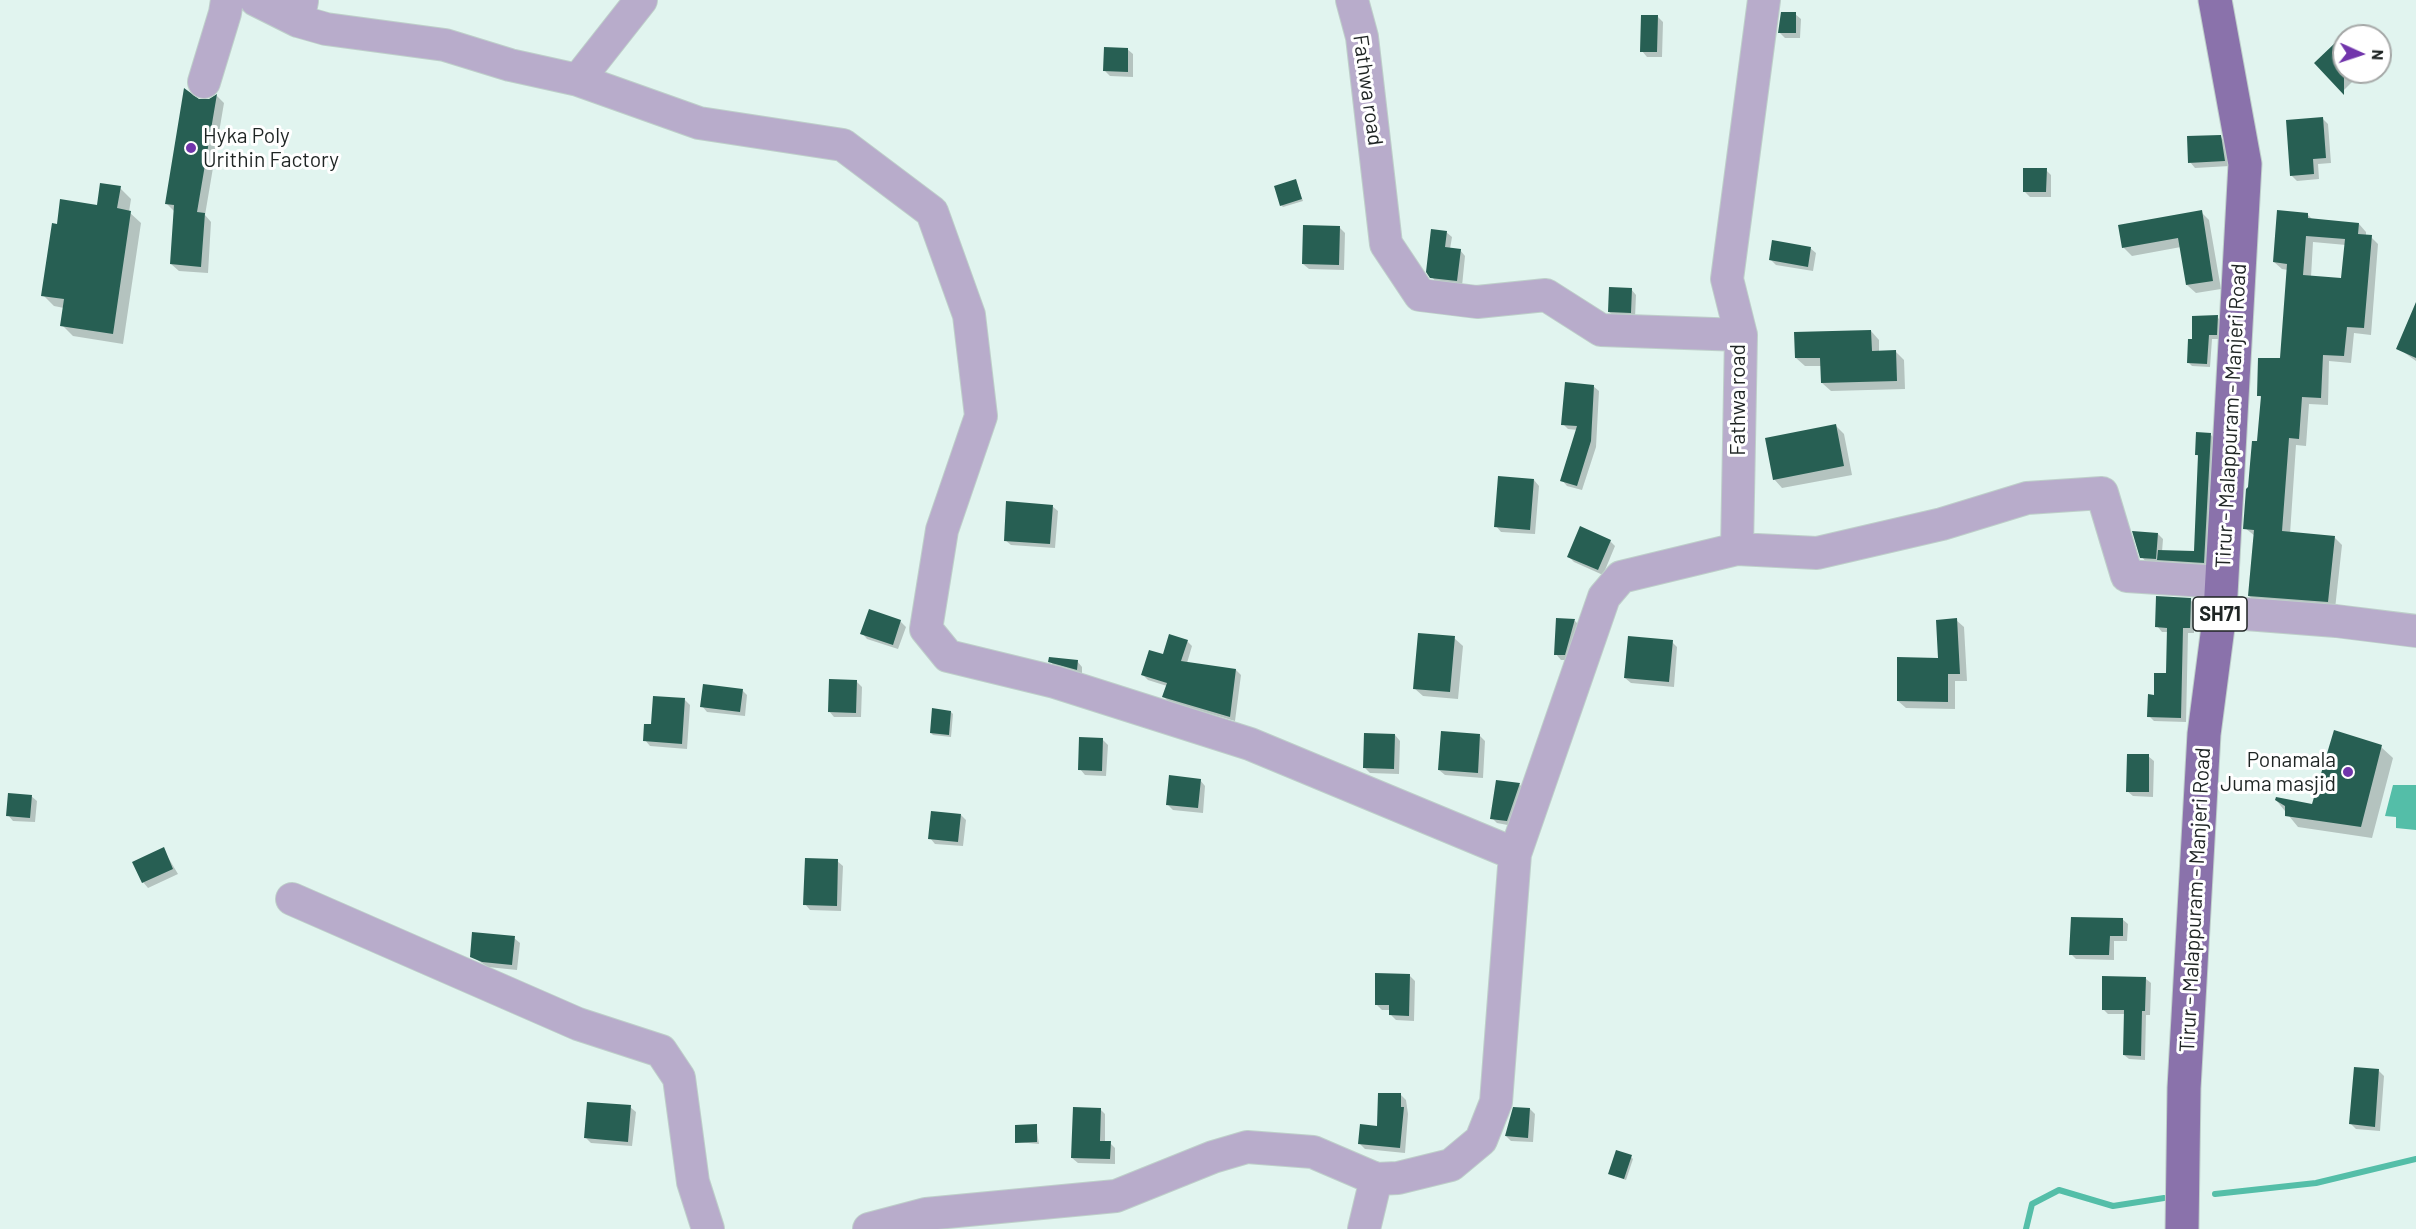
<!DOCTYPE html>
<html>
<head>
<meta charset="utf-8">
<style>
  body { margin:0 }
  #map { position:relative; width:2416px; height:1229px; overflow:hidden; background:#e1f4ef; font-family:Barlow,sans-serif }
  canvas { display:block }
  .north { position:absolute; left:2332px; top:24px; width:60px; height:60px; box-sizing:border-box; background:#fff; border:2px solid #a5a8a7; border-radius:50%; rotate:93deg; font-size:16px; font-weight:700; line-height:24px; text-align:center; color:#1f2524 }
  .north::after { content:''; display:block; margin:auto; width:21px; height:27px; background:#7135ab; clip-path:polygon(50% 0,100% 100%,50% 72%,0 100%) }
</style>
</head>
<body>
<div id="map">
<canvas width="2416" height="1229"></canvas>
<div class="north">N</div>
</div>
<script>
const context = document.querySelector('canvas').getContext('2d');
context.lineJoin = 'round';
function fill(path, color) {
  context.fillStyle = color;
  context.fill(path, 'evenodd');
}
function toPath(rows) {
  const path = new Path2D();
  for (const r of rows) {
    path.moveTo(r[0], r[1]);
    for (let i = 2; i < r.length; i += 2) path.lineTo(r[i], r[i + 1]);
  }
  return path;
}
function strokePath(path, color, width, dash) {
  context.strokeStyle = color;
  context.lineWidth = width;
  context.lineCap = dash ? 'butt' : 'round';
  context.setLineDash(dash || []);
  context.stroke(path);
}
function write(font, color, halo, rows, align = 'center') {
  context.font = font + ' Barlow,sans-serif';
  context.lineWidth = 6;
  context.setLineDash([]);
  context.textBaseline = 'middle';
  context.strokeStyle = halo;
  context.fillStyle = color;
  for (const [text, x, y, turn = 0] of rows) {
    context.save();
    context.translate(x, y);
    context.rotate((+turn || 0) * Math.PI / 180);
    context.textAlign = isNaN(turn) ? turn : align;
    if (halo) context.strokeText(text, 0, 0);
    context.fillText(text, 0, 0);
    context.restore();
  }
}
const water = toPath([
  [2393,785,2416,785,2416,830,2396,828,2396,817,2385,816]
]);
const shadow = toPath([
  [1795,14,1801,19,1800,38,1785,38,1779,32],
  [1657,16,1663,22,1662,57,1647,57,1642,51],
  [1127,49,1133,54,1133,77,1110,76,1105,71],
  [2344,55,2344,72,2361,73,2343,91],
  [217,96,224,103,205,215,211,222,208,273,179,271,171,264,174,211,166,203,199,101,209,101],
  [2323,119,2328,124,2331,163,2318,164,2319,179,2297,181,2291,175],
  [2220,136,2225,142,2230,166,2195,168,2190,162],
  [2046,170,2051,175,2051,197,2030,197,2024,191],
  [1296,181,1303,201,1283,207,1281,205],
  [120,188,131,199,129,212,141,223,123,344,73,336,62,325,64,308,54,306,43,295,58,225,98,206],
  [2201,212,2209,220,2221,289,2196,293,2187,285,2181,247,2132,256,2123,247],
  [2307,214,2313,220,2359,224,2366,232,2366,236,2371,237,2378,244,2371,335,2354,333,2351,363,2329,361,2328,405,2309,404,2306,446,2296,445,2290,534,2334,537,2342,545,2335,609,2257,603,2249,596,2255,536,2245,528,2259,443,2263,399,2259,395,2281,360,2288,270,2282,269,2274,262],
  [2313,242,2346,245,2343,280,2311,277],
  [1340,228,1345,233,1344,270,1309,269,1303,264],
  [1446,232,1452,237,1450,249,1460,250,1465,256,1462,286,1437,283,1432,277],
  [1810,248,1816,253,1813,271,1776,265,1771,260],
  [1631,289,1636,295,1635,318,1615,317,1609,312],
  [2217,317,2221,321,2220,339,2212,339,2210,367,2192,366,2188,362,2193,341],
  [2416,319,2416,361,2398,348],
  [1871,331,1879,340,1879,352,1896,352,1904,360,1905,389,1831,391,1822,383,1822,366,1805,366,1796,358],
  [1593,386,1599,391,1596,447,1582,490,1567,486,1562,480,1578,430,1568,429,1563,424],
  [1836,426,1844,434,1852,475,1782,488,1774,479],
  [2211,435,2216,440,2208,567,2164,564,2161,562,2161,564,2147,563,2142,557,2158,534,2163,539,2162,552,2195,552,2199,457,2196,454],
  [1534,480,1539,486,1535,534,1501,532,1496,526],
  [1052,506,1058,511,1055,548,1011,545,1005,540],
  [1610,541,1615,546,1603,575,1574,562,1569,557],
  [2190,600,2196,605,2194,633,2188,633,2186,722,2154,721,2149,716,2155,696,2168,675,2168,632,2162,632,2157,626],
  [1558,620,1575,621,1580,626,1570,660,1561,660,1556,654],
  [1956,620,1964,627,1967,681,1955,681,1955,709,1906,708,1898,701,1940,659],
  [900,621,906,627,898,649,867,639,862,633],
  [1454,638,1463,646,1458,699,1423,696,1414,688],
  [1187,641,1192,646,1187,663,1236,670,1241,675,1235,721,1169,702,1164,697,1167,686,1148,680,1143,675,1164,656],
  [1672,642,1677,647,1674,687,1631,683,1625,678],
  [1050,661,1077,661,1082,667,1082,674,1055,667],
  [856,681,862,687,861,717,834,717,829,711],
  [742,690,747,695,745,716,707,712,702,706],
  [685,700,690,705,687,749,650,746,645,740],
  [951,712,953,714,951,737,933,735,931,733],
  [1395,735,1400,741,1399,774,1370,773,1365,768],
  [1480,736,1485,741,1483,778,1445,775,1439,770],
  [1102,739,1108,745,1106,776,1085,775,1080,769],
  [2381,747,2393,758,2372,838,2298,827,2276,800,2313,806],
  [2148,756,2154,761,2153,797,2133,796,2127,791],
  [1200,780,1205,786,1203,813,1173,810,1168,805],
  [1497,781,1520,785,1525,790,1513,826,1497,823,1492,818],
  [31,796,37,801,35,822,13,821,8,815],
  [961,815,966,820,963,846,935,844,930,838],
  [163,849,178,874,148,888,143,882],
  [837,861,843,866,841,911,810,910,805,904],
  [2122,919,2128,924,2127,941,2114,941,2114,960,2076,959,2071,954],
  [514,938,520,943,517,970,488,967,471,956],
  [1409,975,1415,981,1414,1021,1396,1020,1391,1015,1391,1010,1382,1010,1376,1004],
  [2146,979,2151,983,2150,1015,2146,1015,2145,1060,2129,1059,2124,1055,2125,1014,2108,1014,2103,1009],
  [2379,1071,2384,1076,2380,1131,2356,1129,2351,1124],
  [1401,1095,1406,1100,1408,1114,1405,1153,1365,1149,1360,1144,1379,1127],
  [630,1107,636,1112,632,1146,591,1143,586,1138],
  [1100,1109,1105,1114,1105,1143,1110,1143,1115,1148,1115,1164,1078,1163,1072,1158],
  [1530,1109,1535,1114,1533,1142,1511,1141,1506,1136],
  [1036,1126,1039,1144,1017,1142],
  [1631,1157,1633,1159,1626,1180,1610,1174]
]);
const stream = toPath([
  [2215,1194,2316,1183,2416,1159],
  [2026,1229,2032,1204,2059,1190,2113,1206,2164,1198]
]);
const building = toPath([
  [1781,12,1796,12,1796,33,1778,33],
  [1641,15,1658,15,1657,52,1640,52],
  [2335,43,2344,53,2344,95,2314,63],
  [1104,47,1128,48,1128,72,1103,71],
  [184,88,199,99,209,99,217,94,197,212,205,213,201,267,170,264,174,205,165,204],
  [2323,117,2326,158,2313,159,2314,174,2290,176,2286,120],
  [2221,135,2225,161,2188,163,2187,136],
  [2023,168,2047,168,2046,192,2023,192],
  [1296,179,1302,199,1280,206,1274,186],
  [100,183,121,186,117,208,131,211,113,334,60,326,64,299,41,296,52,223,57,224,60,199,97,205],
  [2202,210,2213,281,2186,285,2178,238,2122,248,2118,225],
  [2277,210,2308,213,2308,218,2359,223,2358,234,2372,235,2364,328,2347,327,2344,356,2323,355,2321,398,2302,397,2299,439,2289,438,2282,531,2335,536,2328,602,2248,596,2254,530,2243,529,2246,489,2248,487,2252,441,2257,441,2261,396,2257,396,2258,358,2280,358,2287,264,2273,262],
  [2306,236,2345,239,2341,278,2303,275],
  [1303,225,1340,226,1339,265,1302,264],
  [1431,229,1447,231,1445,247,1461,249,1457,281,1430,278,1426,272],
  [1772,240,1811,247,1808,267,1769,260],
  [1609,287,1632,288,1631,313,1608,312],
  [2416,302,2416,358,2396,349],
  [2218,315,2217,335,2209,335,2207,364,2187,363,2188,339,2192,339,2192,316],
  [1871,330,1872,351,1896,350,1897,381,1821,383,1820,358,1795,358,1794,332],
  [1565,382,1594,385,1591,441,1577,486,1560,481,1577,426,1561,425],
  [1836,424,1844,466,1773,480,1765,438],
  [2196,432,2211,433,2204,563,2157,560,2158,550,2194,551,2198,455,2195,455],
  [1498,476,1534,479,1530,530,1494,527],
  [1006,501,1053,505,1050,544,1004,541],
  [1580,526,1611,540,1598,570,1567,557],
  [2132,531,2158,533,2156,559,2140,558],
  [2156,596,2191,598,2190,628,2183,628,2181,718,2147,717,2148,694,2154,695,2154,673,2166,673,2167,628,2155,627],
  [869,609,901,620,893,645,860,634],
  [1556,618,1575,619,1565,655,1554,655],
  [1957,618,1960,674,1948,674,1948,702,1897,701,1897,657,1938,658,1936,620],
  [1418,633,1455,636,1450,692,1413,689],
  [1169,634,1188,640,1181,661,1236,669,1230,717,1162,697,1167,683,1141,675,1149,650,1163,654],
  [1628,636,1673,640,1669,682,1624,678],
  [1049,657,1078,660,1077,670,1048,662],
  [829,679,857,680,856,713,828,712],
  [703,684,743,689,740,712,700,707],
  [653,696,685,698,682,744,643,741,644,724,651,724],
  [932,708,951,711,949,735,930,733],
  [2334,730,2382,745,2361,827,2285,816,2285,806,2275,800,2276,797,2312,804],
  [1441,731,1480,734,1478,773,1438,770],
  [1364,733,1395,734,1394,769,1363,768],
  [1079,737,1103,738,1102,771,1078,770],
  [2127,754,2149,754,2149,792,2126,792],
  [1169,775,1201,779,1198,808,1166,805],
  [1496,780,1520,783,1507,821,1490,819],
  [8,793,32,795,30,818,6,816],
  [931,811,961,814,958,842,928,839],
  [164,847,173,869,142,883,132,862],
  [805,858,838,859,837,906,803,905],
  [2071,917,2123,918,2123,936,2110,936,2109,955,2069,955],
  [472,932,515,936,512,965,482,962,470,957],
  [1375,973,1410,974,1409,1016,1389,1015,1389,1005,1375,1005],
  [2102,976,2146,977,2145,1011,2142,1011,2141,1056,2123,1055,2124,1010,2102,1010],
  [2354,1067,2379,1069,2375,1127,2349,1124],
  [1378,1093,1401,1093,1401,1107,1404,1107,1400,1148,1358,1144,1360,1124,1377,1126],
  [587,1102,631,1105,628,1142,584,1138],
  [1073,1107,1101,1108,1100,1141,1111,1141,1110,1159,1071,1158],
  [1513,1107,1530,1108,1528,1138,1505,1136],
  [1037,1124,1037,1142,1015,1143,1015,1125],
  [1616,1150,1632,1155,1624,1179,1608,1174]
]);
const minor = toPath([
  [256,0,298,21,302,1],
  [1352,0,1362,37,1386,244,1420,295,1477,302,1546,295,1601,330,1741,335,1737,549,1817,553,1942,524,2027,498,2102,493,2127,576,2221,582],
  [298,21,326,29,445,45,510,65,578,80,641,0],
  [578,80,699,123,843,145,932,212,969,315,981,416,942,530,926,629,948,656,1055,682,1250,744,1515,854],
  [204,82,225,13,227,0],
  [1741,335,1727,279,1764,0],
  [2220,612,2336,621,2416,631],
  [292,899,578,1024,661,1051,679,1078,693,1182,708,1229],
  [869,1229,926,1214,1116,1196,1213,1157,1247,1147,1313,1152,1376,1179,1398,1178,1451,1165,1481,1140,1496,1102,1515,854,1604,597,1621,577,1737,549],
  [1364,1229,1376,1179]
]);
const major = toPath([
  [2182,1229,2184,1088,2204,734,2220,612,2245,164,2215,0]
]);
const markers = [
  [191,148,6,"#7135ab"],
  [2348,772,6,"#7135ab"]
];
const shields = [
  [2220,614,54]
];
const shieldNames = [
  ["SH71",2220,614]
];
const streetNames = [
  ["Fathwa road",1368,90,82],
  ["Fathwa road",1738,400,-90],
  ["Tirur - Malappuram - Manjeri Road",2231,416,-87],
  ["Tirur - Malappuram - Manjeri Road",2195,900,-87]
];
const poiNames = [
  ["Hyka Poly",203,136],
  ["Urithin Factory",203,160],
  ["Ponamala",2336,760,"right"],
  ["Juma masjid",2336,784,"right"]
];
fill(water, '#54bea8');
fill(shadow, '#0003');
strokePath(stream, '#54bea8', 6);
fill(building, '#275f53');
strokePath(minor, '#becfca', 34);
strokePath(major, '#becfca', 35);
strokePath(minor, '#b8accb', 32);
strokePath(major, '#8a72ab', 33);
for (const [x, y, r, color] of markers) {
  const dot = new Path2D();
  dot.arc(x, y, r, 0, 2 * Math.PI);
  context.fillStyle = color;
  context.fill(dot);
  strokePath(dot, '#fff', 2);
}
for (const [x, y, w] of shields) {
  const box = new Path2D();
  box.roundRect(x - w / 2, y - 17, w, 34, 4.5);
  context.fillStyle = '#fff';
  context.fill(box);
  strokePath(box, '#1f2524', 1.5);
}
write('bold 20px', '#1f2524', null, shieldNames);
write('21px', '#1f2524', '#fff', streetNames);
write('21px', '#1f2524', '#fff', poiNames, 'left');
</script>
</body>
</html>
